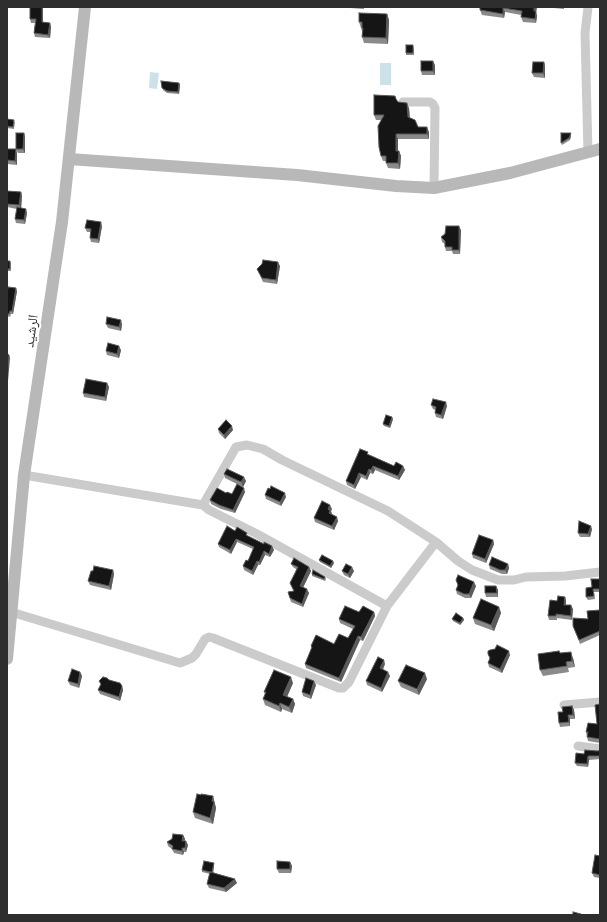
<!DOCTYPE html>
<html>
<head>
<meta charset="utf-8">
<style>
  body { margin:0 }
  #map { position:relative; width:607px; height:922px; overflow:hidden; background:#fff; font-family:Barlow,sans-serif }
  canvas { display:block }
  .frame { position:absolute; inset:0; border:8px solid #2e2e2e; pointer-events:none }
</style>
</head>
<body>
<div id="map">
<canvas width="607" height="922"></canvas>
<div class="frame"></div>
</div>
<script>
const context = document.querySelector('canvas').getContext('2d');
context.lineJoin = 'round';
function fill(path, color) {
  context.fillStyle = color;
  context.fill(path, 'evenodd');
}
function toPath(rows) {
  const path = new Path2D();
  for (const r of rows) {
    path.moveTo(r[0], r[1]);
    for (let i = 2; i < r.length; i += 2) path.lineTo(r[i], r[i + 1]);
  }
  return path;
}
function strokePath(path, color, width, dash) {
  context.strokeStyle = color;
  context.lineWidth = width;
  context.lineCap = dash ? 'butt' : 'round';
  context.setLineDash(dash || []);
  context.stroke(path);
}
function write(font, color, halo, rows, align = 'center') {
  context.font = font + ' Barlow,"Noto Naskh Arabic",sans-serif';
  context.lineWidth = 4;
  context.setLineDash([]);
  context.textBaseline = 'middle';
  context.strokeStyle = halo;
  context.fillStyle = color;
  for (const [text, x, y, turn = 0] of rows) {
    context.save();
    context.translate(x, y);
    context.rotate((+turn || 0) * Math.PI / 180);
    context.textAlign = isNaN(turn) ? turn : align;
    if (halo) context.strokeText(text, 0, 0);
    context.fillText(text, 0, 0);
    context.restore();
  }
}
const water = toPath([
  [380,63,391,63,391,85,380,85],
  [150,72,159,73,157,89,149,88]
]);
const street = toPath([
  [588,7,585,33,588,153],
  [403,102,430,102,433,104,435,108,434,188],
  [24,475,203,505,209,510,257,534,387,606],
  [203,505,236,447,247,445,263,449,282,460,388,511,436,542,458,561,472,570,498,580,514,580,526,577,565,576,600,572],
  [11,612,180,663,192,658,196,654,205,639,209,637,213,638,339,688,343,688,349,682,387,606,436,542],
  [564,705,600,702],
  [578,746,600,749]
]);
const secondary = toPath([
  [69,159,297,175,396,186,434,188,510,173,600,149],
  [7,659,24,475,62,222,85,7]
]);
const wall = toPath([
  [30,7,43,7,43,22,50,23,51,27,50,38,35,37,34,33,35,23,31,23,30,19],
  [349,7,364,7,364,9,350,8],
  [480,7,537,7,536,12,537,16,536,23,523,22,521,17,521,15,505,12,504,18,482,15,480,10],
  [554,7,564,7,564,9,554,8],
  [387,14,389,20,388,44,364,43,362,37,362,31,359,22],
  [414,47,414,55,406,55,406,53],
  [544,62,545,66,545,78,534,77,532,73],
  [435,65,435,75,422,75,421,71],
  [161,81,179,83,180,85,179,94,167,93,163,90],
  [397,101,409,108,410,118,418,127,429,132,429,139,398,139,398,151,399,151,401,156,400,169,388,168,386,163,386,161,383,161,381,156,381,120,376,120,374,115],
  [7,119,15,122,14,129,7,128],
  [24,133,25,137,25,153,18,153,16,149],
  [571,135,570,140,562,145,561,143],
  [7,149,17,153,17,165,7,164],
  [7,191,21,192,22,196,21,208,27,213,25,224,16,223,15,219,17,209,7,207],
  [102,226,99,243,91,242,90,238,90,232,87,232,85,228],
  [461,230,460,254,453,254,452,251,446,251,445,247,445,244,442,242,441,237],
  [7,261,10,261,11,263,11,271,7,271],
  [280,266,277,284,263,282,257,269],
  [17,291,13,314,11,314,10,317,7,316,7,293],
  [106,324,122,324,121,331,108,328],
  [121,350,119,358,107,355,106,351],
  [107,383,109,387,106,401,84,397,83,393],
  [431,405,447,406,443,419,436,417,435,413,435,410,433,409],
  [393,419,390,428,384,426,383,424],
  [218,429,233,430,225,439,219,433],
  [369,455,394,466,403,466,405,470,399,480,375,470,373,474,370,473,367,480,361,477,355,489,347,485,346,481],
  [224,474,246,481,243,487,225,478],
  [270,489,286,497,281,506,266,499,265,495],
  [245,492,235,513,221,509,211,504,210,500,226,493,232,494],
  [332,509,331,511,332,514,338,521,334,530,315,522,314,518],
  [592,529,590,537,580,537,578,533],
  [235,531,248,537,274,550,270,557,265,555,260,565,258,565,253,575,244,570,243,566,248,561,253,549,237,542,231,554,219,547,218,544],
  [493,540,494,544,486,563,473,558,472,554],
  [319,560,334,563,331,568,320,562],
  [291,564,309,567,311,571,303,587,309,593,303,607,291,602,288,592,294,591,296,569,293,567],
  [508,564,509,568,507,574,502,574,490,569,489,565],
  [113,570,114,574,111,590,90,585,88,581,93,571],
  [342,571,354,571,350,578,344,575],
  [312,574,325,577,326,579,325,581,312,576],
  [600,579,600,592,594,592,595,599,588,600,586,597,592,587],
  [458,585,476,586,471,598,465,598,457,594,456,590],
  [496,586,498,590,498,597,486,597,485,593],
  [566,600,566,605,573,609,572,620,557,618,557,620,549,620,548,616,557,601],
  [499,607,501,613,494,631,475,624,473,618],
  [600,610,600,635,580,644,573,626,588,619],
  [359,612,374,612,375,616,363,641,360,640,341,682,306,668,305,664,312,648,311,646,334,644,348,638,353,629,340,623,339,619],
  [463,618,464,620,460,625,453,621,452,619],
  [560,653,573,658,575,667,568,668,569,672,543,676,540,670],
  [488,654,510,655,502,673,489,667,488,663,490,659],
  [385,664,383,670,390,676,382,692,367,685,366,681],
  [80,672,82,676,79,688,70,685,68,681],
  [427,679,419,695,401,687,398,681],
  [109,680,122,686,123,690,120,701,100,694,98,690],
  [293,683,287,697,293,699,295,704,292,713,282,709,281,712,265,705,263,699,265,694,264,692],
  [316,685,311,699,303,696,302,692],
  [600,704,600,743,588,741,586,732,597,724],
  [572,706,574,710,575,719,570,719,570,726,560,727,559,723],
  [600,750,600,759,589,760,588,767,577,766,575,763,584,754,598,751],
  [213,796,216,808,213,824,195,818,193,812],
  [183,835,185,839,184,841,188,845,186,852,184,852,183,855,174,853,172,849,168,846,167,842],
  [600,856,600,878,594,877,592,873],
  [290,862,292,866,291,873,279,873,277,869],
  [214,863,214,865,213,872,237,883,226,892,209,888,207,884,210,874,202,872,202,870]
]);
const shadedWall = toPath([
  [42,7,43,7,43,26,42,22],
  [534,7,537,7,536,12,537,16,536,23,535,19,534,11],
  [503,8,505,12,504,18,503,14],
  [387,14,389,20,388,44,386,38],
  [50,23,51,27,50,38,48,35],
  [433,61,435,65,435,75,433,71],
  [544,62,545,66,545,78,543,73],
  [179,83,180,85,179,94,178,92],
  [407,103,409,108,410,122,408,117],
  [427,127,429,132,429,139,427,134],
  [24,133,25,137,25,153,23,149],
  [571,133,571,135,570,140,569,138],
  [396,134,398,139,398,156,396,151],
  [16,149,17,153,17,165,15,161],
  [399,151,401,156,400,169,398,163],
  [21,192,22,196,21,209,19,205],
  [26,209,27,213,25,224,24,220],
  [101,222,102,226,99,243,98,239],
  [459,226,461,230,460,254,459,250],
  [278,262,280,266,277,284,276,280],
  [16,288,17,291,13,314,12,311],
  [121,320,122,324,121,331,119,327],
  [119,346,121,350,119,358,117,354],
  [9,355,10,358,8,381,7,377],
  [107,383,109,387,106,401,105,397],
  [446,402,447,406,443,419,441,415],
  [392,417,393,419,390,428,389,426],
  [232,426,233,430,225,439,224,435],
  [373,466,375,470,373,474,371,470],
  [403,466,405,470,399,480,398,476],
  [369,469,370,473,367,480,366,476],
  [359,473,361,477,355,489,354,485],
  [244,477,246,481,243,487,241,482],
  [244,488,245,492,235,513,233,510],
  [285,493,286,497,281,506,280,502],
  [330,505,332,509,331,511,332,515,331,517,328,509],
  [337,517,338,521,334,530,332,526],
  [591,526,592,529,590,537,588,534],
  [236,539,237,542,231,554,230,550],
  [493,540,494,544,486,563,485,559],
  [272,546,274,550,270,557,269,554],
  [264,551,265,555,260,565,259,562],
  [257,561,258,565,253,575,252,571],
  [333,561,334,563,331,568,330,566],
  [508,564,509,568,507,574,505,570],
  [309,567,311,571,302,590,300,586],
  [352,567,354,571,350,578,348,574],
  [113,570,114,574,111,590,109,586],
  [474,582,476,586,471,598,469,594],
  [496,586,498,590,498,597,497,593],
  [307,589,309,593,303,607,302,604],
  [565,597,566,600,566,608,564,605],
  [571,605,573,609,572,620,571,616],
  [499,607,501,613,494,631,491,625],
  [374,612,375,616,363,641,361,637],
  [463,618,464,620,460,625,460,623],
  [358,636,360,640,341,682,339,678],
  [509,651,510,655,502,673,500,669],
  [571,652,573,658,575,667,572,661],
  [384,660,385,664,381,672,380,668],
  [80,672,82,676,79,688,78,684],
  [388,672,390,676,382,692,381,688],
  [425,673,427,679,419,695,417,689],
  [291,677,293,683,285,701,283,695],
  [314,681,316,685,311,699,310,695],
  [122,686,123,690,120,701,119,697],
  [293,699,295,704,292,713,289,707],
  [280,703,282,709,281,712,279,706],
  [572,706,574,710,575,719,573,715],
  [568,715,570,719,570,726,569,722],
  [588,756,589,760,588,767,587,764],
  [213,796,216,808,213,824,210,818],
  [183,835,185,839,184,845,182,841],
  [186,841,188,845,186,852,185,848],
  [182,848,184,852,183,855,182,851],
  [290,862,292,866,291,873,290,869],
  [214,863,214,865,213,875,212,873],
  [235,879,237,883,226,892,224,888]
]);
const building = toPath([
  [30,7,42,7,42,22,50,23,48,35,34,33,36,19,30,19,30,7],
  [480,7,534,7,534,11,536,11,535,19,521,17,522,11,503,8,503,14,480,10,480,7],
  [359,13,387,14,386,38,362,37,363,28,362,28,362,22,359,22,359,13],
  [406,45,413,45,413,53,406,53,406,45],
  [421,61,433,61,433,71,421,71,421,61],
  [533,62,544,62,543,73,532,73,533,62],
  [161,81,179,83,178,92,167,91,162,88,161,81],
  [374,95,395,96,396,99,398,102,407,103,408,117,415,120,418,127,427,127,427,134,396,134,396,151,399,151,398,163,386,163,386,156,381,156,379,147,378,126,384,115,374,115,374,95],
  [7,119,14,120,13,127,7,126,7,119],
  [16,133,24,133,23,149,16,149,16,133],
  [561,133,571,133,569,138,561,143,561,133],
  [7,149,16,149,15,161,7,160,7,149],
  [7,191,21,192,19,205,7,204,7,191],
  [17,207,26,209,24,220,15,219,17,207],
  [87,220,101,222,98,239,90,238,91,229,85,228,87,220],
  [446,226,459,226,459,250,452,250,452,247,445,247,445,241,441,237,445,234,446,226],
  [263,260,278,262,276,280,262,278,257,269,262,264,263,260],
  [7,261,10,261,10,269,7,269,7,261],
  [8,287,16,288,12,311,10,311,9,314,7,314,7,293,8,287],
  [107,317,121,320,119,327,106,324,107,317],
  [108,343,119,346,117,354,106,351,108,343],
  [7,354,9,355,7,377,7,354],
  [86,379,107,383,105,397,83,393,86,379],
  [433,399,446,402,441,415,435,413,436,407,431,405,433,399],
  [386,415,392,417,389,426,383,424,386,415],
  [226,420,232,426,224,435,218,429,226,420],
  [360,449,368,452,367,454,394,466,396,462,403,466,398,476,373,466,371,470,369,469,366,476,359,473,354,485,346,481,360,449],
  [227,469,244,477,241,482,224,474,227,469],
  [237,484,244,488,233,510,219,505,210,500,217,488,226,493,227,492,232,494,237,484],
  [271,486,285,493,280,502,265,495,268,488,270,489,271,486],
  [322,501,330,505,328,509,330,511,329,513,337,517,332,526,314,518,322,501],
  [579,521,591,526,588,534,578,533,579,521],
  [227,526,235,531,237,527,247,533,246,535,264,544,264,542,272,546,269,554,264,551,259,562,257,561,252,571,243,566,246,560,248,561,254,547,236,539,230,550,218,544,227,526],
  [479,535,493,540,485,559,472,554,479,535],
  [322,555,333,561,330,566,319,560,322,555],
  [492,557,508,564,505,570,500,570,489,565,492,557],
  [294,558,309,567,300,586,307,589,302,604,290,598,288,592,294,591,290,583,298,567,291,564,294,558],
  [346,564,352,567,348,574,342,571,346,564],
  [94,566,113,570,109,586,88,581,91,571,93,571,94,566],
  [313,570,325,577,324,579,312,574,313,570],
  [458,575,474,582,469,594,464,594,456,590,458,585,456,580,458,575],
  [591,579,600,579,600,589,593,589,594,596,586,597,586,588,592,587,591,579],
  [485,586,496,586,497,593,485,593,485,586],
  [558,596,565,597,564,605,571,605,571,616,556,614,556,616,548,616,550,600,557,601,558,596],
  [481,599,499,607,491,625,473,618,481,599],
  [345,606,359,612,363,606,374,612,361,637,358,636,339,678,305,664,312,647,311,646,316,635,334,644,339,634,348,638,355,626,339,619,345,606],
  [600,610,600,631,579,640,573,626,573,618,588,619,587,611,600,610],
  [456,613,463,618,460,623,452,619,456,613],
  [497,645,509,651,500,669,488,663,490,658,488,654,488,651,490,650,495,649,497,645],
  [559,651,560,653,571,652,572,661,566,662,567,666,540,670,538,654,559,651],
  [378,657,384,660,380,668,388,672,381,688,366,681,378,657],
  [406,665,425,673,417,689,398,681,406,665],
  [72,669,80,672,78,684,68,681,72,669],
  [274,670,291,677,283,695,293,699,289,707,280,703,279,706,263,699,266,692,264,692,274,670],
  [103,677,107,678,109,680,120,683,122,686,119,697,98,690,101,684,99,681,103,677],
  [306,678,314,681,310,695,302,692,306,678],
  [600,704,600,739,587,737,588,732,586,732,588,723,597,724,595,705,600,704],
  [572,706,573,715,568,715,569,722,559,723,558,712,563,712,562,707,572,706],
  [585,750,598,751,600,750,600,756,588,756,587,764,575,763,576,753,584,754,585,750],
  [197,794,201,795,201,794,213,796,212,801,214,802,210,818,193,812,197,794],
  [173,834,183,835,182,841,186,841,185,848,182,848,182,851,172,849,173,846,167,842,172,839,173,834],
  [595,855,600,856,600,875,592,873,595,855],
  [204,861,214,863,212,872,210,872,202,870,204,861],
  [277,861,290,862,290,869,277,869,277,861],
  [210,872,235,879,224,888,207,884,210,872],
  [573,912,581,914,580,915,573,915,573,912]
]);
const streetNames = [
  ["الرشيد",31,331,-82]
];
fill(water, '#cce1e8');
strokePath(street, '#cbcbcb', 9);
strokePath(secondary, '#b8b8b8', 12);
fill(wall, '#8a8a8a');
fill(shadedWall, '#5b5b5b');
fill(building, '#151515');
strokePath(building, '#5b5b5b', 1);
write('14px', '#2e2e2e', '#fff', streetNames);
</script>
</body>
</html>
